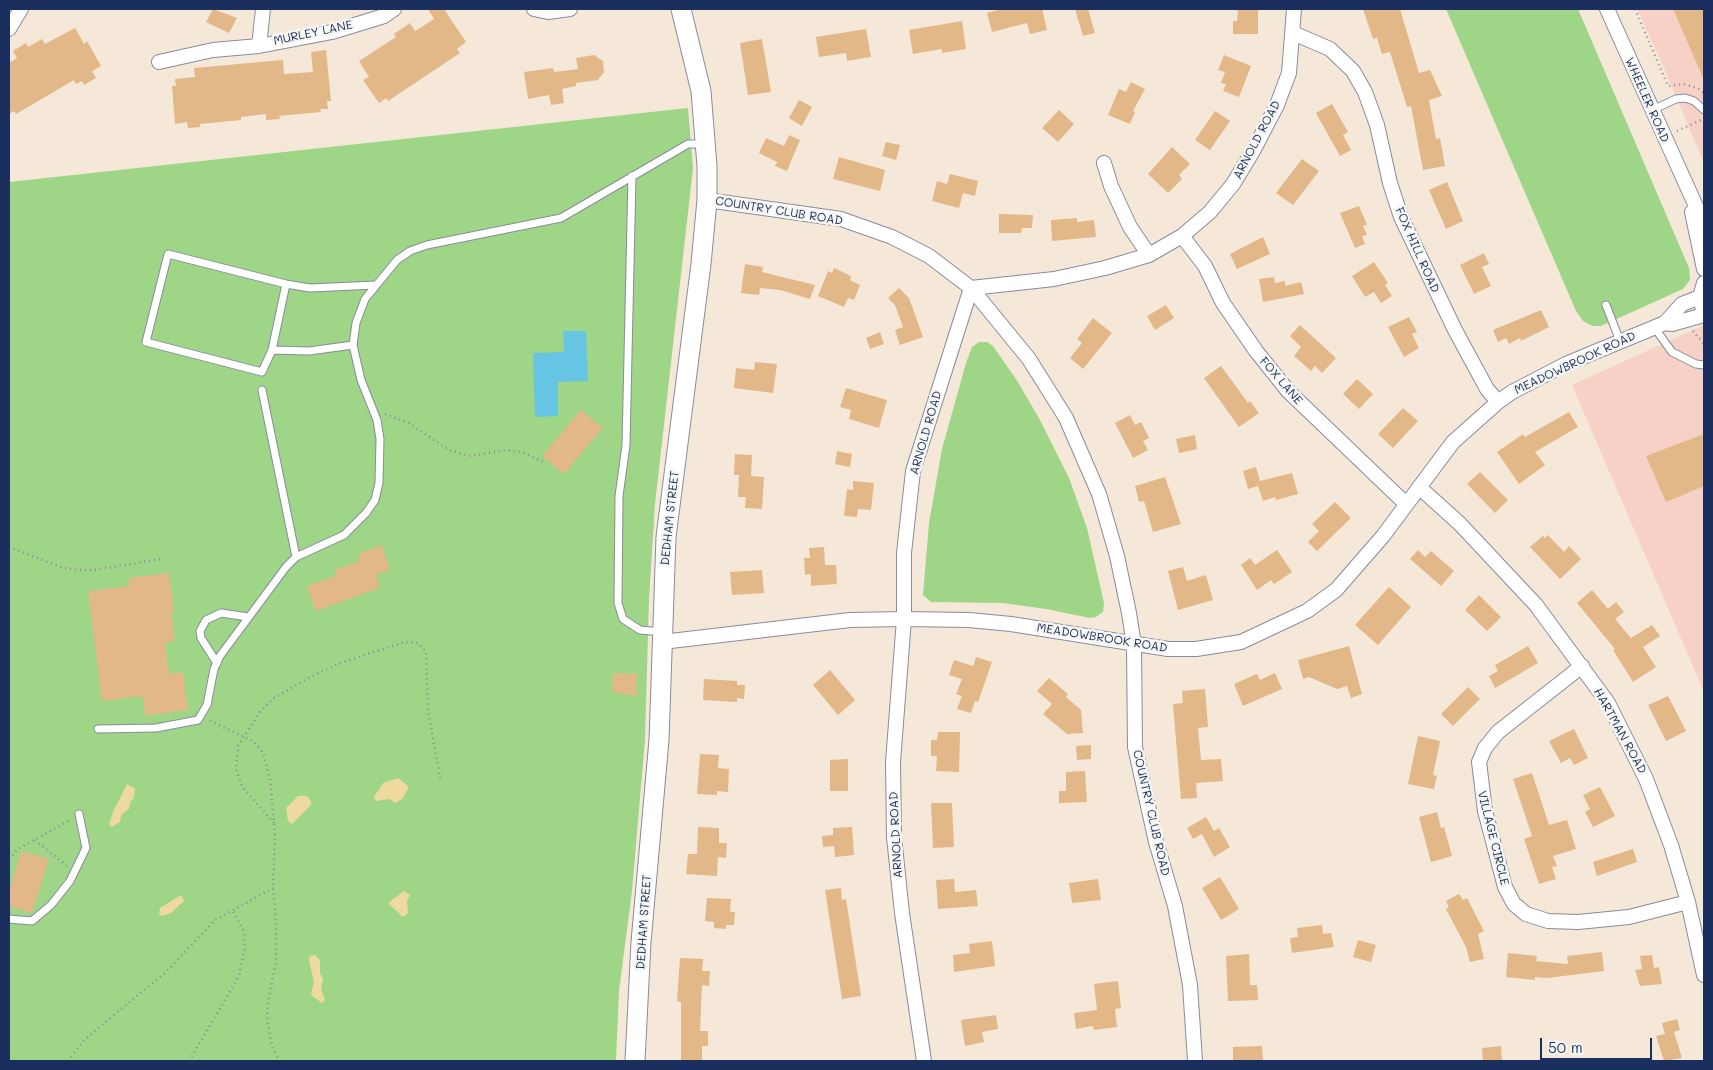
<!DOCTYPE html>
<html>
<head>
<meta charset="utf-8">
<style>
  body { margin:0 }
  #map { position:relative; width:1713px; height:1070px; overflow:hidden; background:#f5e8d8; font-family:Mali,sans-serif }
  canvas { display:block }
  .frame { position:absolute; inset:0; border:10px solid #1b2f5e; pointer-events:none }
  .scale { position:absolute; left:1540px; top:1038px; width:112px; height:22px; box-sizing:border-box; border:2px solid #1b2f5e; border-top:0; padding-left:6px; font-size:15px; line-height:18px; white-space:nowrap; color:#1b2f5e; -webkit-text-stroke:4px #f6f6f2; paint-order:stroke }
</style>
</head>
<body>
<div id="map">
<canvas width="1713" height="1070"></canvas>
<div class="frame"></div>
<div class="scale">50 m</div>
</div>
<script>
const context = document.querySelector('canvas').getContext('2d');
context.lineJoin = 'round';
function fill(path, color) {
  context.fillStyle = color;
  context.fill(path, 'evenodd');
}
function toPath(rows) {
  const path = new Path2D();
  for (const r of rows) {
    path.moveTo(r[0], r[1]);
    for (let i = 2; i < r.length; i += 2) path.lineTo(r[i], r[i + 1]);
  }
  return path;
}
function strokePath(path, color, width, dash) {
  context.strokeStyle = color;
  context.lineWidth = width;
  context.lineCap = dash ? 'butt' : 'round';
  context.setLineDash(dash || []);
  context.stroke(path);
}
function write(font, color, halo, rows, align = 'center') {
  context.font = font + ' Mali,sans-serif';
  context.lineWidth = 5;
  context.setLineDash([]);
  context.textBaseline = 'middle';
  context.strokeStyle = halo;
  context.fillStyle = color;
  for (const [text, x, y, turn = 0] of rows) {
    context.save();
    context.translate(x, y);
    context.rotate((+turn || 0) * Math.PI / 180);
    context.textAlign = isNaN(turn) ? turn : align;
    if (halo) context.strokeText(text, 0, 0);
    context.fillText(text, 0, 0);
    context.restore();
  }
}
const built = toPath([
  [1637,9,1704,9,1704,163,1661,61],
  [1704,325,1704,692,1572,385]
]);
const green = toPath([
  [1446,9,1578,9,1689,268,1690,280,1683,289,1601,326,1593,326,1583,321,1576,311],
  [688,108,693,168,655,504,649,599,645,740,632,891,619,991,616,1061,9,1061,9,182],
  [979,342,987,342,993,346,1016,379,1040,420,1069,478,1087,528,1104,603,1103,612,1096,617,1090,618,1046,609,1003,603,931,602,923,595,929,523,942,449,966,363,972,347]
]);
const sand = toPath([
  [398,778,409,787,402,799,395,803,390,799,376,801,374,797,383,783],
  [127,784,135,789,134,798,130,802,129,809,121,815,120,822,112,827,109,824,113,812],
  [298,796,307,796,311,801,311,805,292,824,288,821,286,808],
  [404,891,410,895,407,901,408,913,403,917,388,903],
  [181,895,184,901,171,913,162,916,159,914,160,908],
  [315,955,320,960,320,973,323,979,321,990,325,999,322,1003,311,995,314,982,309,960,310,956]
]);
const water = toPath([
  [563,331,586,331,588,381,558,382,558,416,535,417,533,353,564,352]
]);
const building = toPath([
  [213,9,237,18,229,33,206,22],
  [428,9,444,9,466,42,457,49,460,53,388,101,386,98,379,103,363,80,369,77,359,61,396,37,394,34,410,23,415,31,434,19],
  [1002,9,1042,9,1047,30,1030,34,1027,23,992,32,987,13],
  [1075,9,1088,9,1095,33,1083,36],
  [1238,9,1258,9,1258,34,1233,34,1233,21,1237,21],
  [1363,9,1400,9,1419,73,1430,70,1442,96,1429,100,1436,139,1440,138,1445,166,1423,170,1411,106,1407,107,1390,52,1382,54,1377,38,1373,39],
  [1673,9,1704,9,1704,80],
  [962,21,966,49,942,53,942,49,913,54,909,30],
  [75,28,84,44,87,41,101,66,92,71,96,78,84,85,82,81,76,84,74,80,16,114,14,111,9,114,9,63,17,58,13,51,26,43,28,47,42,39,45,44],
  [866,29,871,57,847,61,846,53,819,57,816,37],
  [762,39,771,92,748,95,740,43],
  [326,50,331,101,327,101,328,109,320,109,321,112,279,116,280,119,266,120,266,114,241,117,241,120,200,124,200,127,188,128,187,122,175,124,172,86,176,86,175,79,195,77,194,68,283,60,284,74,313,72,311,52],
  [594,55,603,61,604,72,598,80,576,83,576,86,562,89,564,103,551,105,549,95,528,99,524,72,553,68,554,72,578,69,576,58],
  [1224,55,1251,66,1239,97,1223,91,1226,84,1221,83,1225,72,1218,70],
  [1131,82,1145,89,1133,111,1135,112,1130,124,1108,115,1119,89,1126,92],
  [799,100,812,107,802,126,789,118],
  [1332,104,1348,132,1343,135,1351,150,1340,156,1316,113],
  [1059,110,1074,124,1058,142,1042,128],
  [1215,111,1230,121,1210,150,1195,140],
  [789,135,800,140,787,171,775,166,777,162,759,153,766,138,784,146],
  [886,142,900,145,896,160,882,156],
  [1172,147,1190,164,1179,175,1182,179,1168,193,1148,174],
  [839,157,885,170,880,191,833,179],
  [1302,159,1319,171,1293,205,1276,193],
  [950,174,978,181,975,196,963,193,959,208,932,201,937,181,947,184],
  [1447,182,1463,221,1446,229,1429,190],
  [1359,206,1367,225,1363,226,1367,235,1362,236,1365,244,1355,248,1340,213],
  [999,214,1033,215,1032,228,1022,228,1021,233,999,233],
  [1077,218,1077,222,1094,220,1096,237,1052,241,1051,220],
  [1263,237,1270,254,1237,269,1230,254],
  [1484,253,1489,264,1482,267,1491,286,1474,294,1460,265],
  [1374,262,1388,283,1385,285,1392,296,1381,303,1374,292,1365,297,1352,276],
  [745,264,763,267,762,272,815,285,810,299,780,290,760,288,759,295,741,293],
  [834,268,851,276,850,280,860,285,854,300,848,298,844,307,818,296,828,271,832,273],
  [1274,277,1275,283,1285,281,1285,286,1301,282,1304,294,1263,302,1259,279],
  [899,288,909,298,923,337,900,345,895,330,903,327,895,305,888,298],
  [1166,305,1174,318,1155,330,1147,316],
  [1541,310,1549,327,1521,341,1520,338,1509,344,1506,338,1498,342,1493,330],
  [1409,317,1417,332,1412,334,1419,348,1404,357,1388,327],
  [1093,318,1112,333,1083,369,1070,358,1082,343,1077,339],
  [1300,325,1336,358,1322,373,1315,366,1311,371,1294,356,1301,347,1290,336],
  [880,332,884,344,870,349,866,338],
  [755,362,777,364,773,393,734,388,736,368,754,370],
  [1221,366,1248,403,1250,401,1259,413,1239,427,1204,378],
  [1357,379,1373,394,1359,409,1343,394],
  [846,388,887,400,879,428,849,419,851,410,840,407],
  [1403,408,1418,421,1393,448,1378,434],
  [581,410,603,428,564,474,542,456],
  [1569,412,1578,427,1535,452,1545,465,1519,484,1497,452,1523,434,1525,437],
  [1130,415,1135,425,1141,422,1149,438,1143,441,1148,450,1133,458,1115,423],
  [1704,434,1704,486,1666,502,1646,456],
  [1195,435,1197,449,1179,453,1176,439],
  [837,451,852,454,850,467,835,464],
  [735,454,752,455,751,476,764,477,762,509,745,508,746,497,738,497,739,475,734,475],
  [1256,467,1260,481,1292,473,1298,494,1276,500,1275,497,1263,501,1258,486,1248,489,1243,471],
  [1480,472,1508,500,1495,513,1467,484],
  [1165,477,1181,524,1153,532,1144,501,1139,502,1135,486],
  [853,481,874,483,871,510,858,509,857,517,844,516,847,489,853,490],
  [1335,502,1351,518,1317,551,1308,542,1319,531,1312,524],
  [1548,535,1564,552,1569,546,1581,559,1560,579,1530,547,1543,536,1545,538],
  [382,545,390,570,376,575,380,588,315,611,307,586,336,576,334,570,360,561,358,554],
  [824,547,825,565,836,565,837,584,811,586,811,574,805,575,804,558,810,558,809,548],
  [1277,550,1292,572,1274,584,1271,580,1257,590,1241,565,1250,558,1255,565],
  [1418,550,1425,557,1431,551,1454,571,1441,586,1410,559],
  [1183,567,1187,581,1206,575,1213,600,1178,610,1168,571],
  [762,570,764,593,732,595,730,572],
  [169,573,174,612,171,612,175,641,165,642,169,674,183,672,188,710,145,716,143,696,102,701,88,591,129,586,128,578],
  [1389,587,1411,607,1378,645,1355,625],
  [1592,590,1608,609,1616,602,1624,612,1615,619,1631,638,1652,625,1660,636,1643,647,1656,667,1633,682,1613,650,1615,649,1577,603],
  [1479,595,1501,617,1487,631,1465,610],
  [1349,646,1362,694,1351,698,1347,686,1337,689,1309,677,1303,679,1298,660],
  [1528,646,1538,663,1495,688,1489,676,1498,671,1495,665],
  [976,657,992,662,978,702,975,701,971,713,957,709,962,696,956,694,962,679,949,675,954,660,973,666],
  [830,670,855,700,838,715,813,685],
  [613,673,637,674,636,696,612,692],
  [1275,673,1282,689,1243,706,1234,684,1257,674,1260,680],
  [1049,678,1068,694,1066,697,1081,710,1083,733,1067,734,1043,714,1052,704,1037,691],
  [704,679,737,681,737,685,745,685,744,699,737,698,737,702,703,700],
  [1468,687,1480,699,1453,726,1441,714],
  [1205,689,1208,727,1198,728,1201,760,1221,759,1223,781,1196,783,1197,798,1181,799,1173,704,1183,703,1182,691],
  [1668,696,1686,731,1666,741,1648,705],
  [1574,729,1588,758,1574,765,1570,758,1561,763,1549,741],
  [938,732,960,732,959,772,936,771,937,756,931,756,931,740,937,740],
  [1418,736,1440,741,1433,775,1437,776,1434,789,1408,784],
  [1091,745,1091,759,1077,760,1076,746],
  [700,754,719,755,718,768,729,769,728,792,717,791,717,795,697,794],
  [848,759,848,791,830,791,830,760],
  [1085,771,1087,802,1059,803,1059,791,1066,791,1066,772],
  [1532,773,1549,825,1567,820,1576,849,1553,856,1557,866,1552,867,1556,879,1539,884,1524,839,1532,836,1513,779],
  [1600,787,1615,816,1593,827,1585,812,1590,809,1583,795],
  [931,803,952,803,954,847,933,848],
  [1437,812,1441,828,1444,827,1452,856,1431,862,1419,817],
  [1206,817,1214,831,1219,828,1230,847,1214,857,1202,834,1193,839,1187,828],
  [698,827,719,828,719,843,727,843,726,858,718,857,717,876,686,874,688,854,697,854],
  [852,827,854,855,835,857,834,846,823,847,822,836,833,835,833,828],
  [1633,849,1637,862,1597,876,1593,862],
  [21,851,49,859,32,913,9,906,9,892],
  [1220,877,1239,909,1221,920,1202,888],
  [954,879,955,892,976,890,978,906,938,909,936,880],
  [1098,879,1101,900,1072,903,1069,883],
  [841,888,842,900,846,899,861,996,842,999,825,890],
  [1459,894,1463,900,1467,898,1484,931,1478,934,1484,959,1470,962,1466,947,1446,909,1449,907,1446,901],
  [707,898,731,899,730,912,735,912,734,925,726,925,726,929,714,928,714,922,705,921],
  [1322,925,1323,934,1331,933,1334,947,1292,953,1290,938,1298,937,1297,928],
  [1358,940,1376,945,1371,962,1353,957],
  [992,941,995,966,954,972,953,955,970,953,969,944],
  [1602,952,1604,971,1547,978,1535,977,1535,980,1506,977,1508,953,1537,956,1536,961,1568,964,1567,956],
  [1249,954,1250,985,1257,985,1258,1000,1228,1001,1226,956],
  [1652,955,1654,968,1659,967,1662,984,1640,986,1635,970,1642,969,1640,956],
  [680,958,703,959,702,971,710,971,709,986,702,985,700,1031,708,1031,708,1046,702,1046,702,1061,681,1061,681,1002,677,1001],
  [1118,981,1121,1008,1115,1009,1117,1027,1094,1030,1093,1026,1076,1029,1074,1013,1097,1010,1094,984],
  [996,1015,998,1029,982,1032,984,1042,965,1046,961,1020],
  [1677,1019,1680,1030,1674,1032,1682,1058,1664,1061,1656,1036,1665,1034,1662,1023],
  [1262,1046,1263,1061,1233,1061,1233,1047],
  [1501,1046,1502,1061,1483,1061,1482,1048]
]);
const path = toPath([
  [1635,9,1668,86,1683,84,1698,88,1704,93],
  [1677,131,1701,120],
  [1693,331,1704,344],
  [385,414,409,423,449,450,469,456,507,450,525,453,543,462],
  [9,547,61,567,76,570,94,570,161,559],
  [210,721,253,741,263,753,270,778,275,835,273,888,276,922,276,961,268,1002,267,1017,272,1047,280,1061],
  [274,823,243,788,236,769,238,746,260,712,274,698,312,676,343,662,405,642,418,643,426,652,428,710,441,782],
  [35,840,67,866],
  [9,859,18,849,70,820],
  [68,1061,84,1040,167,971,215,920,273,888],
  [189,1061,239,976,245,947,244,932,233,911]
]);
const service = toPath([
  [1652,110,1676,99,1685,98,1694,101,1704,110],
  [632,176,626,445,619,496,618,603,623,619,640,630,662,632],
  [286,284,272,350,262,372,146,342,168,254,286,284,310,288,376,285],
  [1606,305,1620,341],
  [1654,327,1672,352,1696,364,1704,365],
  [272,350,309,351,353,345],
  [262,390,296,557],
  [217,663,201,638,200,631,206,620,221,613,248,617],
  [98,729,156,728,198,720,207,705,214,669,220,656,286,567,296,557,344,535,366,513,375,500,379,483,380,439,377,420,361,380,353,345,356,323,365,299,397,260,410,251,427,245,561,218,688,144,704,144],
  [9,919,32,921,51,905,70,881,86,848,79,814]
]);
const minor = toPath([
  [534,9,548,12,570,9],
  [1607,9,1704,224],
  [9,29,21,9],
  [1293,33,1330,49,1353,71,1365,92,1377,125,1390,183,1401,217,1455,330,1487,389,1498,402],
  [259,46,263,9],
  [159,62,213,50,259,46,332,32,384,16,394,9],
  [1104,163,1111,186,1130,227,1149,255],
  [707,200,841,219,892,237,929,256,971,288,1029,359,1066,418,1099,494,1117,556,1129,613,1134,645,1135,747,1156,842,1175,906,1190,985,1195,1061],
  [1692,212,1704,269],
  [1182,236,1205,266,1223,303,1256,351,1288,391,1406,504],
  [1702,306,1700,297,1704,283],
  [1665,323,1672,324,1704,315],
  [1419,487,1460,524,1536,605,1608,703,1646,779,1671,845,1688,902,1704,975],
  [662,642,850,620,904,619,969,620,1011,624,1168,649,1196,649,1241,642,1307,611,1336,590,1383,536,1453,442,1498,402,1512,392,1566,364,1665,323,1682,304,1700,297],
  [1582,666,1498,732,1485,748,1479,762,1485,811,1505,887,1514,904,1526,914,1548,921,1578,922,1629,917,1688,902],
  [924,1061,902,913,894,837,893,762,904,619,904,553,913,471,971,288,1054,279,1105,268,1149,255,1182,236,1210,212,1233,184,1253,151,1277,105,1289,73,1294,9]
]);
const secondary = toPath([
  [635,1061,641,942,659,740,666,537,701,264,707,200,707,166,701,91,681,9]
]);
const streetNames = [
  ["MURLEY LANE",313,33,-12],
  ["WHEELER ROAD",1647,100,66],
  ["ARNOLD ROAD",1257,140,-62],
  ["COUNTRY CLUB ROAD",779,211,9],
  ["FOX HILL ROAD",1417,250,66],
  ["MEADOWBROOK ROAD",1575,363,-25],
  ["FOX LANE",1281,381,49],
  ["ARNOLD ROAD",926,433,-74],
  ["DEDHAM STREET",670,518,-84],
  ["MEADOWBROOK ROAD",1102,638,9],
  ["HARTMAN ROAD",1620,731,61],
  ["COUNTRY CLUB ROAD",1151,813,77],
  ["ARNOLD ROAD",896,835,-93],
  ["VILLAGE CIRCLE",1493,838,76],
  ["DEDHAM STREET",644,922,-86]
];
fill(built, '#f7d1c6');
fill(green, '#9ed587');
fill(sand, '#eeda9e');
fill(water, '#65c5e3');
fill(building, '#e2b889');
strokePath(service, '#888c9b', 9);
strokePath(minor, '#888c9b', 16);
strokePath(secondary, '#888c9b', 21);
strokePath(path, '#888c9b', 2.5, [1, 4]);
strokePath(service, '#fff', 7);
strokePath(minor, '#fff', 14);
strokePath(secondary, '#fff', 19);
write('12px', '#1b2f5e', '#f6f6f2', streetNames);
</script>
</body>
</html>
